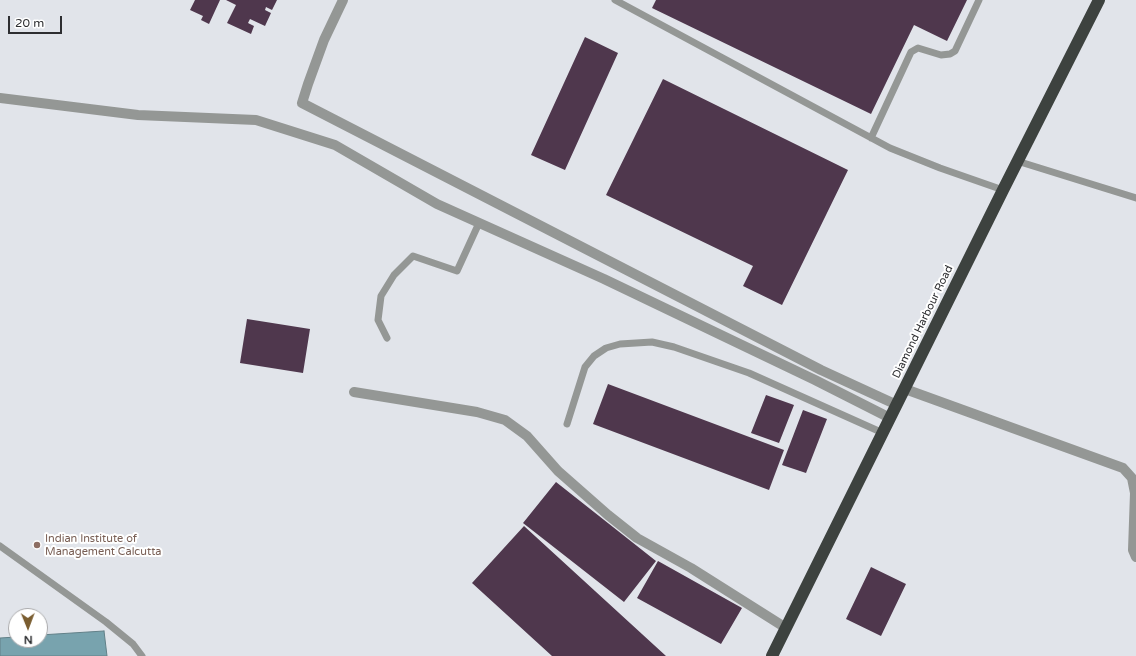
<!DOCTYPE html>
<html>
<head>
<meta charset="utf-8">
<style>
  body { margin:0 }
  #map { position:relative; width:1136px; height:656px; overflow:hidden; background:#e1e4ea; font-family:"Varela Round",sans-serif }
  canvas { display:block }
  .north { position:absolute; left:8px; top:608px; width:40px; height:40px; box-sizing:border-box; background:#fff; border:1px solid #ababad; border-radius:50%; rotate:179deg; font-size:11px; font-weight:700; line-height:16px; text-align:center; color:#2d2e31 }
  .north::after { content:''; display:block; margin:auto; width:14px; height:18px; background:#7a5d30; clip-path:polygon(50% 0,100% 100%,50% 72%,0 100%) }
  .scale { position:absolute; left:8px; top:16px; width:54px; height:18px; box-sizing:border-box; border:2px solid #2d2e31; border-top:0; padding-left:5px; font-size:12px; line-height:14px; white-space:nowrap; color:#2d2e31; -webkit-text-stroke:3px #fff; paint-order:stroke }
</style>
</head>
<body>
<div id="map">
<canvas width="1136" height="656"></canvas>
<div class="north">N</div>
<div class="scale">20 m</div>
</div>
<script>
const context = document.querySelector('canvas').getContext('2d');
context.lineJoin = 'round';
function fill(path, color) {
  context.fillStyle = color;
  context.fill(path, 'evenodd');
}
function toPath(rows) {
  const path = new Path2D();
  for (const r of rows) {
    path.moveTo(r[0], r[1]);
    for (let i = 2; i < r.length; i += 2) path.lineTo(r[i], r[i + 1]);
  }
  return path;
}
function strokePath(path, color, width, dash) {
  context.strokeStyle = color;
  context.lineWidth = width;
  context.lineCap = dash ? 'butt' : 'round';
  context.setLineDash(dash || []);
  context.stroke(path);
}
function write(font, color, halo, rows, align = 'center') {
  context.font = font + ' "Varela Round",sans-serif';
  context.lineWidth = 4;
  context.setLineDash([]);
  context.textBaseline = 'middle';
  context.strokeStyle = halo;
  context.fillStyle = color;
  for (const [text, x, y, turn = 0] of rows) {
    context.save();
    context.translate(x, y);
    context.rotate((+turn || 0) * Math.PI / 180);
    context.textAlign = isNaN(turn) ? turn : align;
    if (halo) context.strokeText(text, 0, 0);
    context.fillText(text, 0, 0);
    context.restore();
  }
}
const water = toPath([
  [104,631,107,656,0,656,0,638,16,637,16,640,40,640,40,635,104,631]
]);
const building = toPath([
  [195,0,220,0,209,24,201,20,203,16,190,10],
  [226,0,277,0,272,10,266,7,265,10,271,13,265,26,250,19,248,23,254,26,251,34,227,23,236,5],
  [656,0,967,0,947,41,914,25,871,114,652,8],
  [585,37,618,53,565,170,531,155],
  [663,79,848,170,782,305,743,286,753,266,606,195],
  [247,319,310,329,303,373,240,363],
  [608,384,784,450,769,490,593,424],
  [766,395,794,405,779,443,751,433],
  [803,410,827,419,806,473,782,465],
  [556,482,656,561,624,602,523,523],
  [524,526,666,656,552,656,472,583],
  [658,561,742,608,721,644,637,598],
  [871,567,906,584,881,636,846,619]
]);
const lane = toPath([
  [615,0,890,148,940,168,1003,190],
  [871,138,911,52,918,48,941,55,950,54,955,51,979,0],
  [1017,161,1136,198],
  [387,338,378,320,381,296,394,275,413,256,457,271,479,223],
  [567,424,585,367,594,356,606,348,620,344,652,342,674,347,749,373,883,433],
  [0,546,106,622,133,644,142,656]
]);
const street = toPath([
  [343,0,324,40,308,84,302,103,821,370,897,405],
  [0,98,138,115,256,120,335,145,437,204,604,279,815,380,890,418],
  [905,389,1123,468,1132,478,1135,493,1133,550,1136,557],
  [354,392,477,412,505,420,527,436,558,471,608,515,637,538,691,568,786,628]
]);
const highway = toPath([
  [772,656,1003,190,1099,0]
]);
const markers = [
  [37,545,4,"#8d6e63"]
];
const streetNames = [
  ["Diamond Harbour Road",923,322,-64]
];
const educationNames = [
  ["Indian Institute of",45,539],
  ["Management Calcutta",45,552]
];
fill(water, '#78a3ae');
strokePath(water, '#628088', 1);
fill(building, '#4f374d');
strokePath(lane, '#949795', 7);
strokePath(street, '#949795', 10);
strokePath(highway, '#3d423f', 12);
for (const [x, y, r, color] of markers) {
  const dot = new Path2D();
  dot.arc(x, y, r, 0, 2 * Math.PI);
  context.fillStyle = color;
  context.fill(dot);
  strokePath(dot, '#fff', 1.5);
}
write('11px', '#2d2e31', '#fff', streetNames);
write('11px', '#785e54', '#fff', educationNames, 'left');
</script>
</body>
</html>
